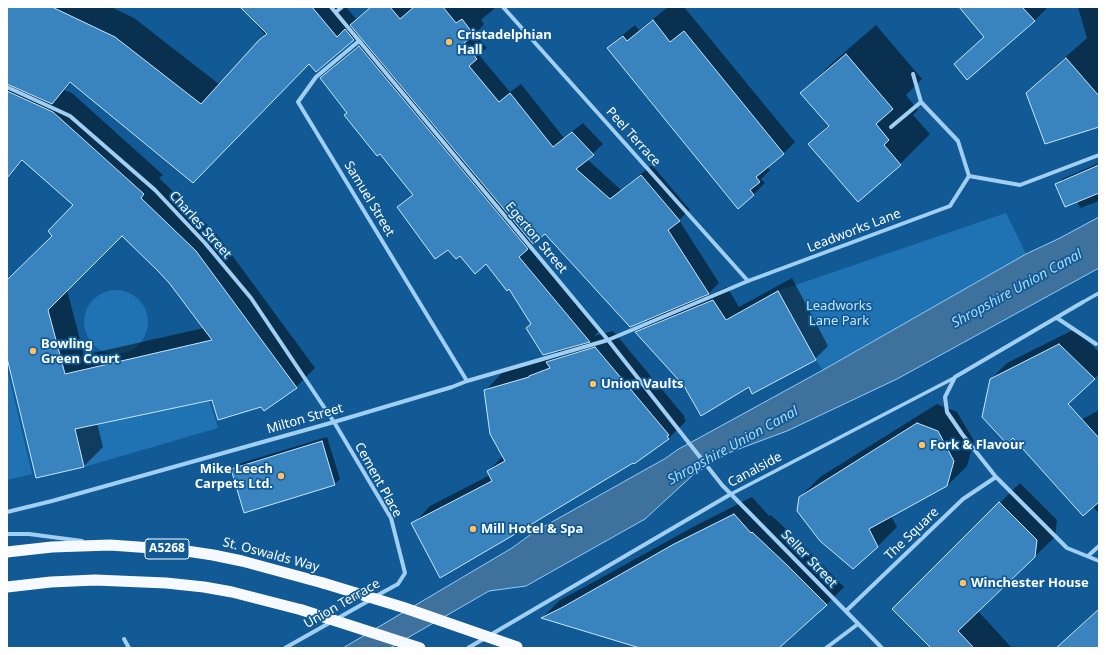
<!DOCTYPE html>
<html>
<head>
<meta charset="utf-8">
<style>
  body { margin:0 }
  #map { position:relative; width:1106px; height:655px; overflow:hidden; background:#115a95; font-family:"Noto Sans",sans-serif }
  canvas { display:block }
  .frame { position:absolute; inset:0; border:8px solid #fff; pointer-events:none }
</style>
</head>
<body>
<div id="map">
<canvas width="1106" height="655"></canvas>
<div class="frame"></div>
</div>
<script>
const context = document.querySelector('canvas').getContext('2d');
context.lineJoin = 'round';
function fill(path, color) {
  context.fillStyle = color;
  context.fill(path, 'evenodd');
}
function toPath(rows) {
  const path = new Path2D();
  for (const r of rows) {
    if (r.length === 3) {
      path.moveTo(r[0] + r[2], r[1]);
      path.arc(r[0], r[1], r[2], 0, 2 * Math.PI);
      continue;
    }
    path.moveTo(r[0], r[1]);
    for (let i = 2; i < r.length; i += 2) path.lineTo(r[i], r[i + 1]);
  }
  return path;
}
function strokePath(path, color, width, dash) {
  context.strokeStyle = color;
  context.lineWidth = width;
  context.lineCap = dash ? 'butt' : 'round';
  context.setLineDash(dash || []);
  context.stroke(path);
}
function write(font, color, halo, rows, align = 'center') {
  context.font = font + ' "Noto Sans",sans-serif';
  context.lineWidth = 3.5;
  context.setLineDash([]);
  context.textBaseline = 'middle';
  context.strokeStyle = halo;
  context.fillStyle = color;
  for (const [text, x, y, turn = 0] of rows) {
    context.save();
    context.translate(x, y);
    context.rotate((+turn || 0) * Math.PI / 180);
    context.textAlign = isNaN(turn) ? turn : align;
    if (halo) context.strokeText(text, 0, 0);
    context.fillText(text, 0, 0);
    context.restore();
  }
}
const green = toPath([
  [1006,213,1026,254,823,370,816,360,778,291],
  [116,322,32],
  [7,368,32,474,7,480],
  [209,400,218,428,84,467,75,429]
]);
const water = toPath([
  [1099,217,1099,268,897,379,787,431,728,453,694,474,645,519,526,586,489,591,390,648,343,648,512,548,534,532,666,458,677,450,823,370,1026,254,1060,238,1099,217]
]);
const shadow = toPath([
  [7,7,111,7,134,18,220,85,265,35,242,7,346,7,356,19,371,7,496,7,481,20,484,24,475,34,487,48,479,55,510,92,521,84,564,138,583,123,603,144,587,159,621,190,652,165,690,210,679,220,719,283,706,296,727,287,739,307,792,278,828,346,815,359,749,386,685,385,636,332,652,316,545,232,528,247,599,331,594,336,613,331,685,417,684,418,686,421,669,438,634,463,633,462,413,524,430,506,490,475,488,471,503,456,485,391,502,373,546,360,552,357,560,349,532,323,509,288,486,263,460,254,449,249,399,207,414,194,322,78,331,68,365,40,359,34,354,40,309,62,212,162,72,82,64,90,72,93,163,175,159,178,215,232,315,368,296,387,261,406,213,398,97,423,103,447,84,466,7,356,7,282,53,236,74,205,24,160,7,178],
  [122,234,171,283,204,328,84,355,67,290],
  [668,7,684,7,795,142,784,153,767,167,770,170,761,179,765,183,754,194,738,207,608,48,619,38,635,25,639,30],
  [960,7,1046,7,1047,8,1034,21,985,37],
  [1078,7,1099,7,1099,126,1027,94,1052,69,1087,38],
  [876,25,922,79,906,95,918,110,913,115,930,134,900,164,858,200,809,144,829,124,802,93,831,64],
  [1099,163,1099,201,1080,208,1077,201,1057,184,1062,179],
  [1075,329,1099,352,1099,374,1090,383,1013,436,991,379,1007,363],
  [937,404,957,412,974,441,967,466,947,486,891,516,897,527,877,547,800,497,820,477],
  [1099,410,1099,513,1092,506,1043,441],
  [327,437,340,479,335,484,232,469,238,464],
  [1020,483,1057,520,1055,537,978,611,1012,648,932,648,893,609],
  [752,497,769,516,771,515,806,548,844,587,827,604,777,648,644,648,543,617,560,600,581,589,693,527],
  [1099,609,1099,648,1056,648]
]);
const building = toPath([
  [7,7,52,7,115,37,201,104,259,40,267,34,240,7,312,7,337,37,345,29,354,40,316,72,309,64,193,183,70,82,52,104,7,84,7,7],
  [371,7,390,7,400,19,414,7,443,7,456,23,462,19,474,35,464,43,477,59,469,66,499,102,510,93,553,147,572,132,594,155,576,169,610,199,641,175,680,221,668,230,709,294,630,327,545,234,533,244,350,25,371,7],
  [959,7,1022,7,1035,21,967,80,954,64,984,37,959,7],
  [653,20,670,42,684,31,784,154,756,177,760,182,750,190,754,195,738,209,607,48,623,36,627,41,653,20],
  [359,46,528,249,519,257,590,342,543,355,526,328,531,324,509,289,507,291,486,264,475,274,460,256,456,259,448,250,435,259,397,207,413,195,380,154,377,156,344,115,347,113,320,78,359,46],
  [846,54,893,109,876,124,889,140,884,145,901,165,858,202,808,144,829,126,800,93,846,54],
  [1066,58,1099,96,1099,127,1045,144,1026,93,1066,58],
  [7,91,53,112,144,194,141,198,196,251,297,388,264,411,261,407,218,420,212,400,75,429,84,467,36,478,7,358,7,280,52,236,48,231,73,205,22,160,7,178,7,91],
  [122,236,158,271,170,284,212,340,65,374,48,310,122,236],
  [1099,165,1099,193,1065,207,1055,184,1099,165],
  [778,291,816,360,752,394,749,387,701,416,684,386,635,332,713,300,726,320,778,291],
  [1059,344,1095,379,1068,404,1099,438,1099,502,1083,516,1013,438,1007,444,982,417,990,379,1059,344],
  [595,347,669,435,667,436,669,439,634,464,633,463,517,533,440,578,411,523,492,481,487,471,505,461,490,434,484,390,529,377,529,376,550,368,546,362,595,347],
  [917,423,938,431,954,461,947,486,869,529,878,547,853,569,820,541,797,511,799,497,917,423],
  [322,441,335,485,244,513,231,469,322,441],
  [999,502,1037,540,1035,557,958,631,974,648,931,648,892,609,999,502],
  [734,514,751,533,752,532,788,566,827,605,779,648,640,648,541,618,563,607,674,544,734,514],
  [1099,609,1099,648,1056,648,1099,609]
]);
const pedestrian = toPath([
  [1083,302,1099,293],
  [731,494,954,378]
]);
const minor = toPath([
  [331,7,608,340,722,485,882,648],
  [503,7,748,281],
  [336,12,342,7],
  [359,41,316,77,298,102,467,381],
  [913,74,921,102,958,141,969,176],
  [7,87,70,116,155,190,205,243,251,298,334,422,391,518,405,573,398,584,376,596],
  [891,127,921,102],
  [1057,318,1096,344],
  [996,477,1067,548,1099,561],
  [7,512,52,501,334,422,452,387,467,381,608,340,748,281,950,206,969,176,1020,185,1099,155],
  [7,534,29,534,82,541],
  [1088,556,1099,546],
  [846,611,963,499,996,477,962,434,947,412,945,397,955,377,1083,302],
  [124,639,129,648],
  [285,648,370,600],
  [468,648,731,494],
  [826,648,858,624]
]);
const trunk = toPath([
  [7,552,52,547,110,545,180,550,213,555,242,561,323,583],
  [7,587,51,582,95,580,166,583,204,587,232,592,302,610]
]);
const trunkBridge = toPath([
  [323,583,402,607,517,647],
  [302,610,420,648]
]);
const markers = [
  [449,42,4,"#ffbf62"],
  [33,351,4,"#ffbf62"],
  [593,384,4,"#ffbf62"],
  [922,445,4,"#ffbf62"],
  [281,476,4,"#ffbf62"],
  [473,529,4,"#ffbf62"],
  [963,583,4,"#ffbf62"]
];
const shields = [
  [167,549,44]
];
const shieldNames = [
  ["A5268",167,549]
];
const poiNames = [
  ["Cristadelphian",457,35],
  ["Hall",457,50],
  ["Bowling",41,344],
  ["Green Court",41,359],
  ["Union Vaults",601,384],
  ["Fork & Flavour",930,445],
  ["Mike Leech",273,469,"right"],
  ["Carpets Ltd.",273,484,"right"],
  ["Mill Hotel & Spa",481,529],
  ["Winchester House",971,583]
];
const streetNames = [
  ["Peel Terrace",633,137,48],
  ["Samuel Street",369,199,59],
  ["Charles Street",200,225,48],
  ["Leadworks Lane",854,231,-21],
  ["Egerton Street",536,238,50],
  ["Milton Street",305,419,-16],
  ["Canalside",755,470,-28],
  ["Cement Place",378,480,61],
  ["The Square",912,534,-44],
  ["St. Oswalds Way",271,555,15],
  ["Seller Street",809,559,46],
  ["Union Terrace",342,604,-30]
];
const parkNames = [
  ["Leadworks",839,306],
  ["Lane Park",839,321]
];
const waterNames = [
  ["Shropshire Union Canal",1017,289,-29],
  ["Shropshire Union Canal",733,446,-29]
];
fill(green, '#1f73b3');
fill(water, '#3e729d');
strokePath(water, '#91ccf7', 1);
fill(shadow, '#0007');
fill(building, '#3984be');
strokePath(building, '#c7e6fe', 1);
strokePath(pedestrian, '#a0cff3', 3.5);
strokePath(minor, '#a0cff3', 4);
strokePath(trunk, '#f6faff', 11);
strokePath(trunkBridge, '#f6faff', 11);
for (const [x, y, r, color] of markers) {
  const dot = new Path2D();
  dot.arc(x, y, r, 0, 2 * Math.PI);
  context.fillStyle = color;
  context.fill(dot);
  strokePath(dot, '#115a95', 1.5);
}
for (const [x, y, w] of shields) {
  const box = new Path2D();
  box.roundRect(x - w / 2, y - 10, w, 20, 3);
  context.fillStyle = '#115a95';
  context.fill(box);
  strokePath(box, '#fff', 1);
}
write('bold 12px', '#fff', null, shieldNames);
write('bold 13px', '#fff', '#115a95', poiNames, 'left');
write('13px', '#fff', '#115a95', streetNames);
write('13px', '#c7e6fe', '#115a95', parkNames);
write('italic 14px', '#acd9fa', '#115a95', waterNames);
</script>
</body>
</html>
